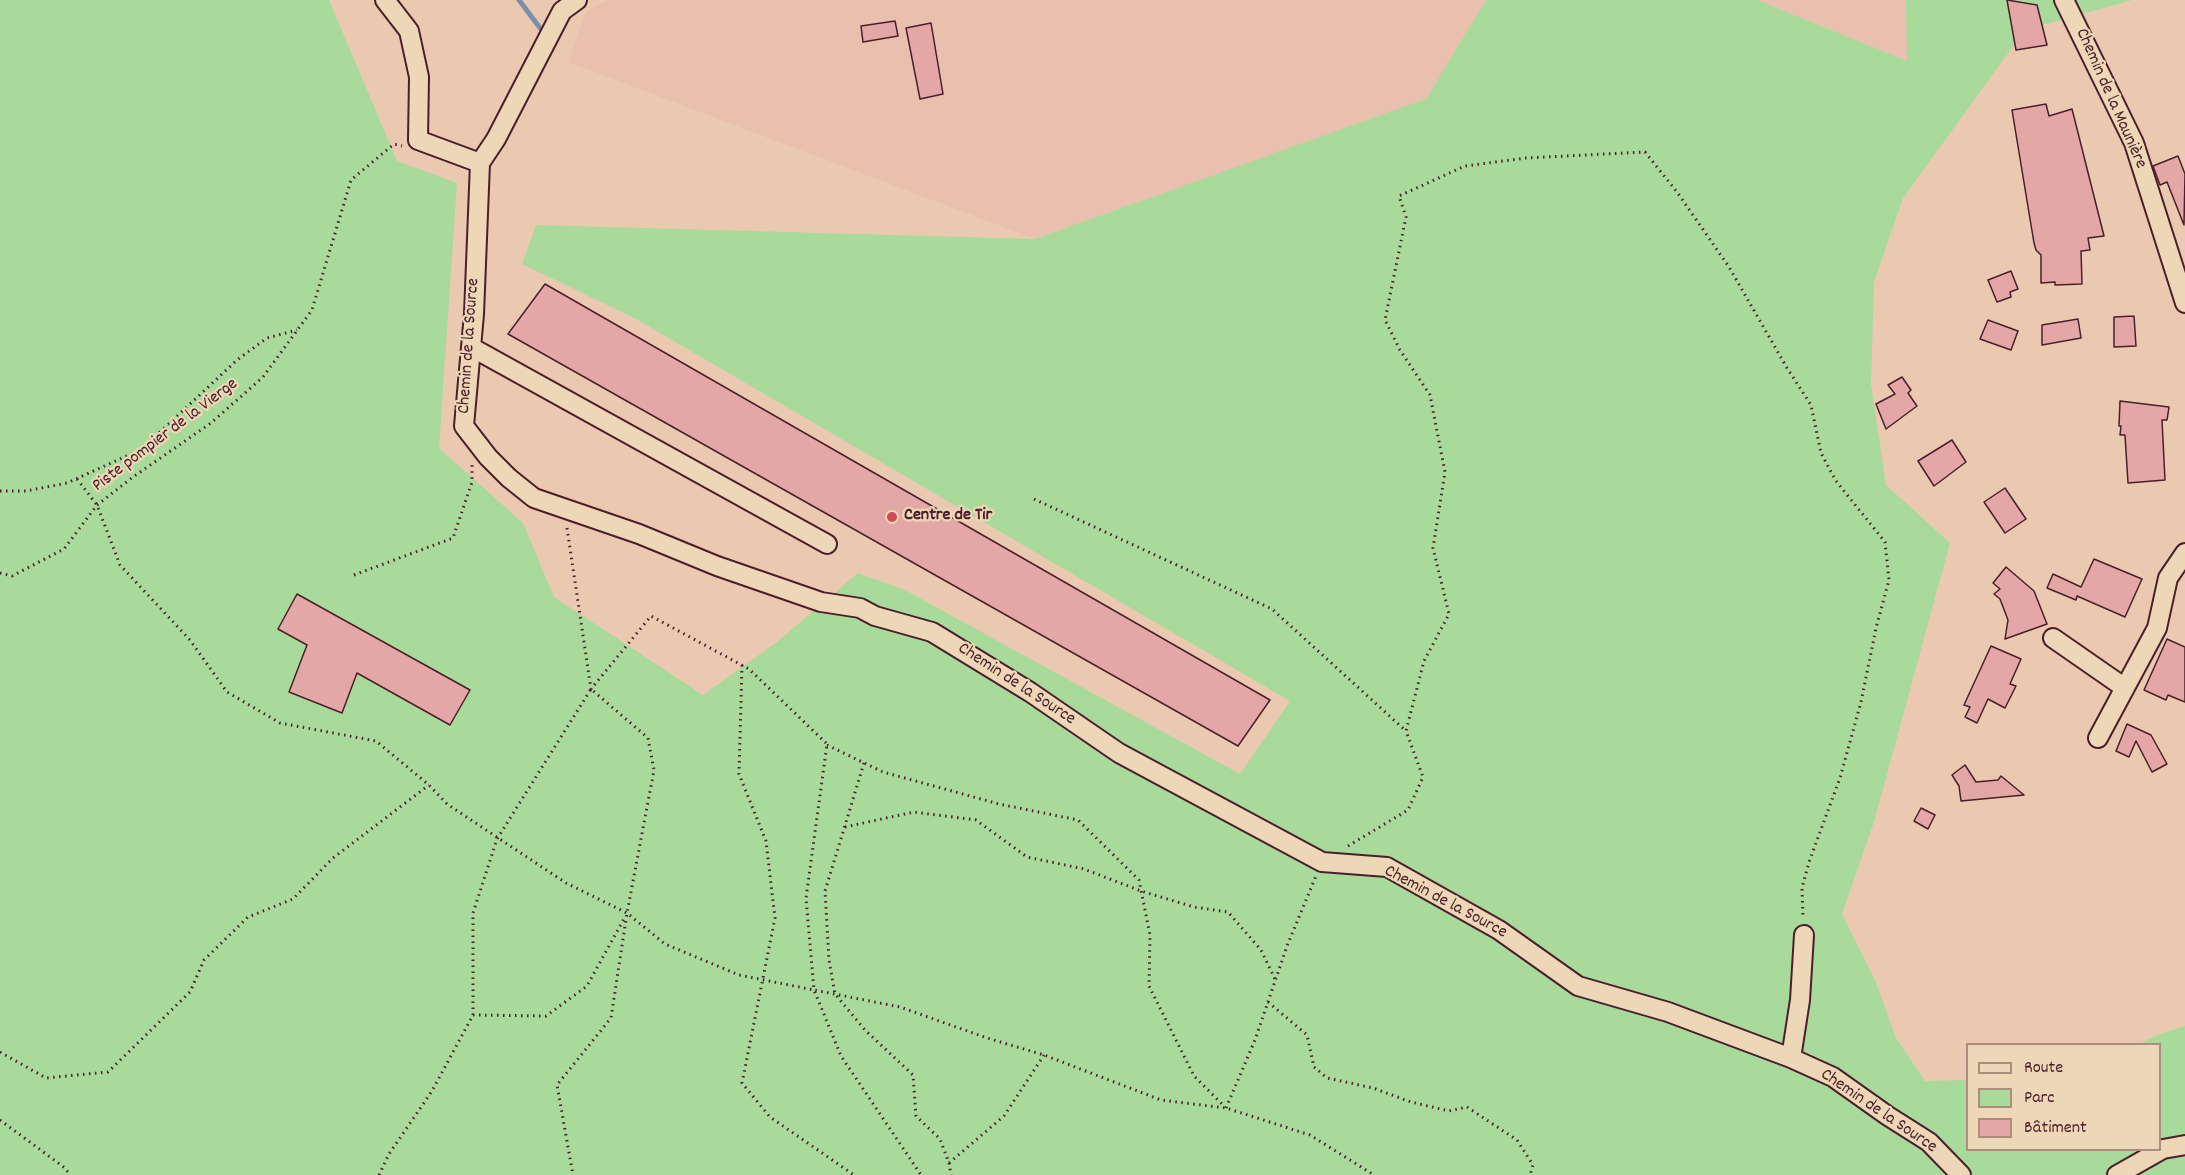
<!DOCTYPE html>
<html>
<head>
<meta charset="utf-8">
<style>
  body { margin:0 }
  #map { position:relative; width:2185px; height:1175px; overflow:hidden; background:#ebc9b1; font-family:Dekko,sans-serif }
  canvas { display:block }
  .legend { position:absolute; left:1966px; top:1043px; width:195px; height:108px; box-sizing:border-box; background:#eed7b6; border:2px solid #ac8d7e; margin:0; padding:8px 10px; list-style:none; font-size:18px; color:#4a1f2b }
  .legend li { display:flex; align-items:center; gap:12px; height:30px }
  .legend b { width:30px; border:2px solid #ac8d7e }
</style>
</head>
<body>
<div id="map">
<canvas width="2185" height="1175"></canvas>
<ul class="legend">
<li><b style="height:8px;background:#eed7b6"></b>Route</li>
<li><b style="height:16px;background:#a8da9b"></b>Parc</li>
<li><b style="height:16px;background:#e3a8a6"></b>Bâtiment</li>
</ul>
</div>
<script>
const context = document.querySelector('canvas').getContext('2d');
context.lineJoin = 'round';
function fill(path, color) {
  context.fillStyle = color;
  context.fill(path, 'evenodd');
}
function toPath(rows) {
  const path = new Path2D();
  for (const r of rows) {
    path.moveTo(r[0], r[1]);
    for (let i = 2; i < r.length; i += 2) path.lineTo(r[i], r[i + 1]);
  }
  return path;
}
function strokePath(path, color, width, dash) {
  context.strokeStyle = color;
  context.lineWidth = width;
  context.lineCap = dash ? 'butt' : 'round';
  context.setLineDash(dash || []);
  context.stroke(path);
}
function write(font, color, halo, rows, align = 'center') {
  context.font = font + ' Dekko,sans-serif';
  context.lineWidth = 4.5;
  context.setLineDash([]);
  context.textBaseline = 'middle';
  context.strokeStyle = halo;
  context.fillStyle = color;
  for (const [text, x, y, turn = 0] of rows) {
    context.save();
    context.translate(x, y);
    context.rotate((+turn || 0) * Math.PI / 180);
    context.textAlign = isNaN(turn) ? turn : align;
    if (halo) context.strokeText(text, 0, 0);
    context.fillText(text, 0, 0);
    context.restore();
  }
}
const built = toPath([
  [609,0,1486,0,1427,99,1035,239,568,62,586,11],
  [1757,0,1906,0,1907,61]
]);
const green = toPath([
  [0,0,329,0,397,161,457,183,439,448,523,523,554,597,703,695,777,642,858,573,905,590,1240,774,1290,701,636,319,522,264,536,225,1035,239,1426,99,1486,0,1757,0,1907,61,1906,0,2132,0,2025,30,1903,198,1874,282,1871,384,1886,485,1950,543,1874,822,1842,914,1875,980,1896,1038,1925,1081,1967,1080,1968,1150,2160,1150,2160,1044,2139,1044,2157,1035,2185,1026,2185,1175,0,1175]
]);
const stream = toPath([
  [519,0,540,28]
]);
const building = toPath([
  [2007,0,2037,5,2047,45,2016,50,2007,0],
  [895,21,898,36,863,42,861,26,895,21],
  [931,23,943,94,920,99,906,28,931,23],
  [2046,104,2049,116,2072,109,2104,236,2088,238,2090,250,2081,251,2082,284,2055,285,2055,282,2041,283,2041,255,2036,250,2034,243,2012,110,2046,104],
  [2178,156,2185,174,2184,225,2167,182,2160,185,2153,166,2178,156],
  [2011,271,2018,289,2010,292,2011,297,1997,302,1988,280,2011,271],
  [545,284,1270,700,1238,746,508,334,545,284],
  [2134,316,2136,346,2114,347,2114,317,2134,316],
  [2078,319,2081,338,2042,345,2042,325,2078,319],
  [1988,320,2018,331,2011,350,1980,339,1988,320],
  [1902,377,1911,390,1908,393,1917,406,1886,429,1876,404,1895,394,1888,385,1902,377],
  [2120,401,2169,407,2167,420,2162,420,2165,480,2128,483,2125,435,2120,435,2121,426,2119,426,2120,401],
  [1952,440,1966,462,1934,486,1918,461,1952,440],
  [2005,488,2026,519,2005,533,1984,502,2005,488],
  [2094,559,2142,579,2125,617,2077,596,2076,600,2047,588,2053,574,2081,587,2094,559],
  [2006,567,2034,591,2047,624,2005,639,2008,620,2000,599,1994,594,2000,589,1993,583,2006,567],
  [297,594,470,690,450,725,357,673,342,713,289,692,307,645,278,629,297,594],
  [2167,639,2185,647,2185,702,2168,695,2166,700,2144,690,2167,639],
  [1991,646,2021,659,2010,684,2016,686,2005,708,1988,699,1977,723,1965,717,1970,707,1964,705,1991,646],
  [2127,724,2151,735,2167,764,2152,772,2136,741,2129,757,2116,751,2127,724],
  [1965,765,1976,782,1998,780,2001,776,2024,795,1961,801,1959,786,1952,775,1965,765],
  [1921,808,1935,815,1928,829,1914,821,1921,808]
]);
const path = toPath([
  [77,479,97,505,120,565,190,640,227,692,280,723,376,741,429,785,447,804,566,883,627,913,665,944,739,975,814,990,841,1056,921,1175],
  [0,491,26,491,67,483,142,449,237,360,267,338,297,330],
  [1034,499,1272,609,1406,731],
  [567,528,591,689,651,616,749,669,827,744,806,898,814,990,900,1007,987,1038,1044,1055,1161,1100,1226,1108,1310,1135,1374,1175],
  [0,573,12,576,64,549,97,505,133,477,211,423,263,377,312,310,351,180,394,144,402,146],
  [354,575,453,538,472,482,472,464],
  [742,665,739,774,766,841,775,918,742,1083,770,1117,854,1175],
  [827,745,883,772,999,804,1078,820,1139,880,1150,935,1149,986,1194,1076,1224,1106],
  [864,763,825,891,829,960,835,994,865,1030,913,1075,916,1116,940,1139,949,1163,951,1175],
  [845,827,914,812,976,820,1027,857,1084,869,1141,891,1194,907,1228,912,1261,950,1275,979],
  [1348,846,1408,810,1423,777,1406,731,1424,661,1449,614,1433,548,1445,472,1430,395,1400,350,1385,320,1406,217,1399,196,1465,166,1526,158,1645,152,1677,192,1729,267,1787,368,1811,405,1821,453,1836,481,1885,542,1889,580,1876,628,1861,702,1840,778,1809,862,1802,888,1803,918],
  [1268,1002,1307,1035,1314,1067,1327,1078,1373,1088,1411,1102,1449,1111,1467,1107,1517,1140,1533,1165,1530,1175],
  [473,1015,546,1016,587,986,625,917],
  [0,1052,46,1078,108,1072,190,992,204,960,248,917,293,899,333,858,429,785],
  [1226,1108,1255,1040,1287,946,1316,876],
  [0,1120,65,1168,70,1175],
  [949,1163,1004,1116,1044,1055],
  [379,1175,389,1154,432,1091,473,1015,473,913,497,839,591,689,648,738,654,770,627,913,611,1018,557,1085,573,1175]
]);
const minor = toPath([
  [385,0,409,31,419,77,418,140,480,163],
  [577,0,562,11,496,139,480,163,474,314,464,426,488,457,509,478,534,498,639,534,717,566,821,602,860,608,875,616,932,632,1030,692,1119,753,1322,862,1387,867,1499,930,1578,986,1668,1012,1791,1058,1833,1077,1888,1116,1929,1142,1961,1175],
  [2064,0,2134,143,2185,303],
  [471,347,827,544],
  [2053,638,2125,688],
  [2098,738,2157,628,2168,578,2185,553],
  [1791,1058,1800,1000,1804,935],
  [2117,1175,2163,1149,2185,1145]
]);
const markers = [
  [892,517,6,"#d1495b"]
];
const streetNames = [
  ["Chemin de la Maunière",2110,99,66],
  ["Chemin de la Source",470,346,-86],
  ["Piste pompier de la Vierge",166,436,-37],
  ["Chemin de la Source",1016,685,33],
  ["Chemin de la Source",1445,903,28],
  ["Chemin de la Source",1878,1112,34]
];
const poiNames = [
  ["Centre de Tir",904,517]
];
fill(built, '#e9bfae');
fill(green, '#a8da9b');
strokePath(stream, '#7d8eaa', 5);
fill(building, '#e3a8a6');
strokePath(building, '#4a1f2b', 1.5);
strokePath(minor, '#4a1f2b', 22);
strokePath(path, '#4a1f2b', 3, [1.5, 4.5]);
strokePath(minor, '#eed7b6', 18);
for (const [x, y, r, color] of markers) {
  const dot = new Path2D();
  dot.arc(x, y, r, 0, 2 * Math.PI);
  context.fillStyle = color;
  context.fill(dot);
  strokePath(dot, '#eed7b6', 2);
}
write('18px', '#4a1f2b', '#eed7b6', streetNames);
write('bold 18px', '#4a1f2b', '#eed7b6', poiNames, 'left');
</script>
</body>
</html>
